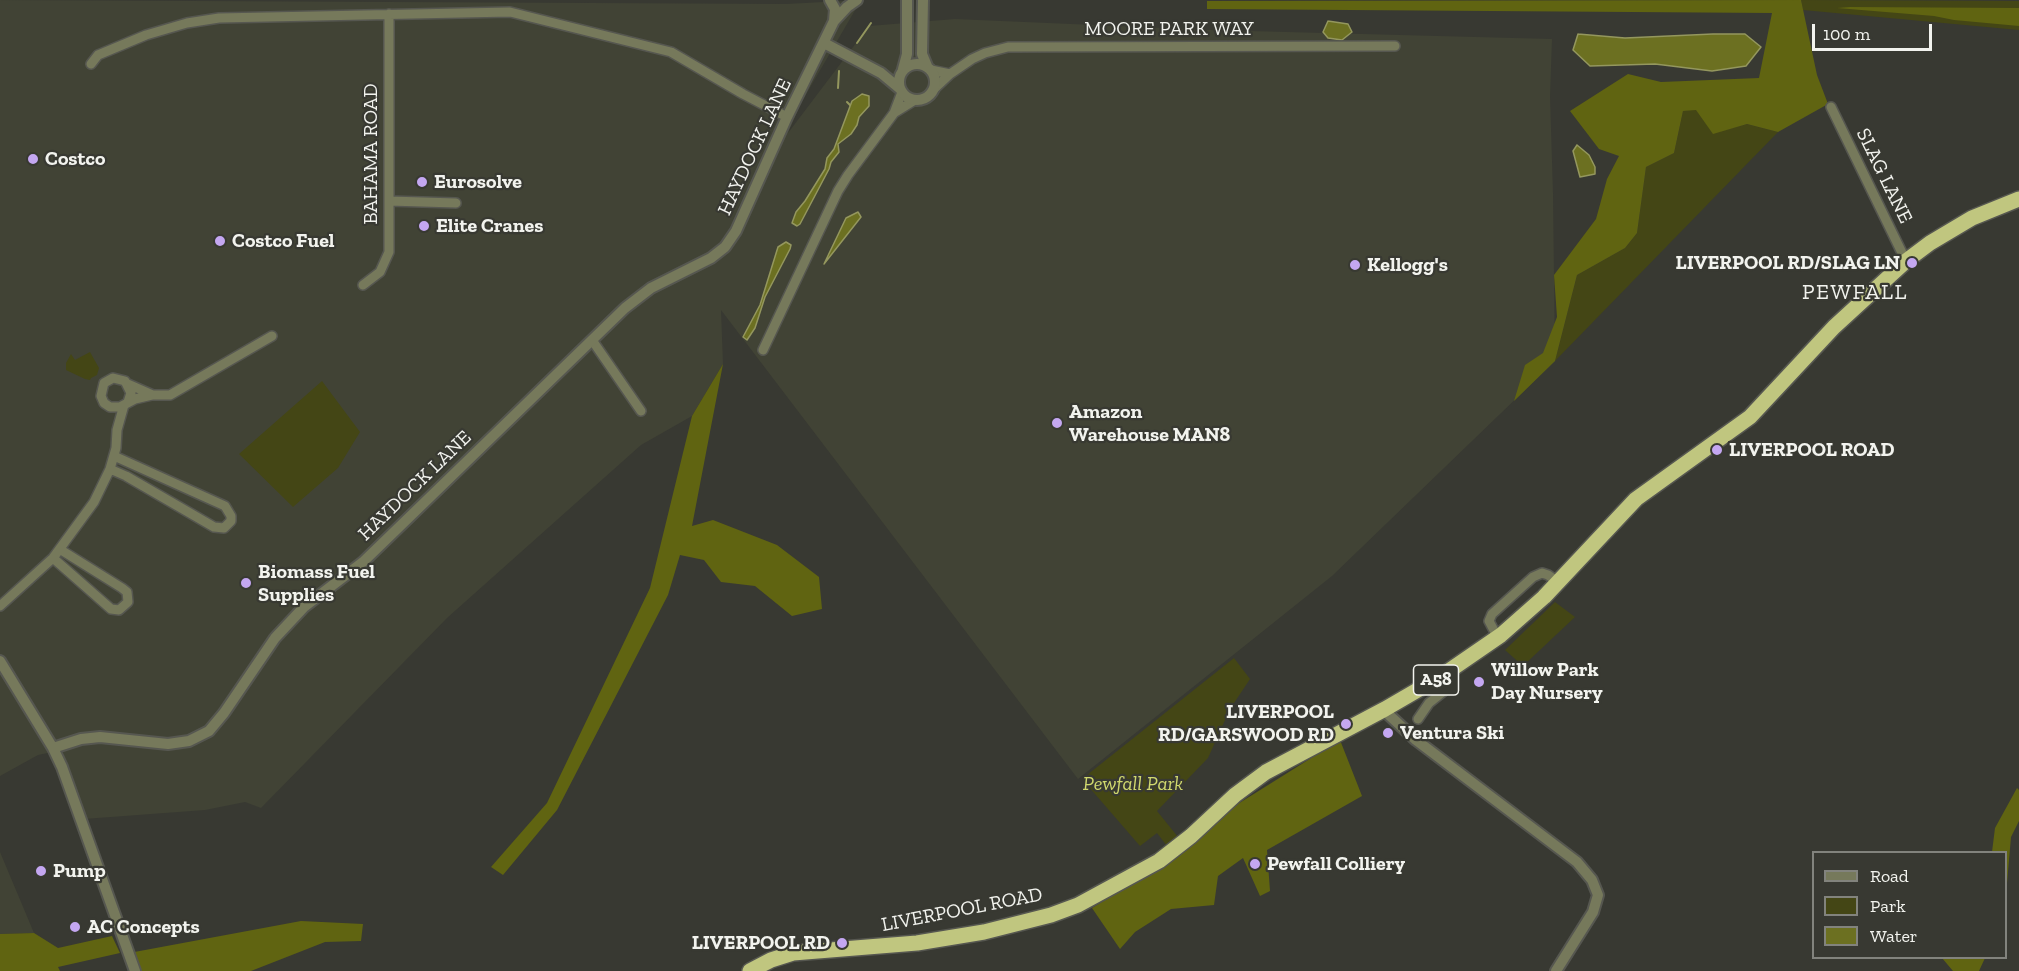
<!DOCTYPE html>
<html>
<head>
<meta charset="utf-8">
<style>
  body { margin:0 }
  #map { position:relative; width:2019px; height:971px; overflow:hidden; background:#383932; font-family:"Zilla Slab",serif }
  canvas { display:block }
  .legend { position:absolute; left:1812px; top:851px; width:195px; height:108px; box-sizing:border-box; background:#383932; border:2px solid #82837d; margin:0; padding:8px 10px; list-style:none; font-size:18px; color:#f2f3ee }
  .legend li { display:flex; align-items:center; gap:12px; height:30px }
  .legend b { width:30px; border:2px solid #82837d }
  .scale { position:absolute; left:1812px; top:24px; width:120px; height:27px; box-sizing:border-box; border:3px solid #f2f3ee; border-top:0; padding-left:8px; font-size:18px; line-height:21px; white-space:nowrap; color:#f2f3ee; -webkit-text-stroke:4px #383932; paint-order:stroke }
</style>
</head>
<body>
<div id="map">
<canvas width="2019" height="971"></canvas>
<ul class="legend">
<li><b style="height:8px;background:#76795b"></b>Road</li>
<li><b style="height:16px;background:#444615"></b>Park</li>
<li><b style="height:16px;background:#6c7021"></b>Water</li>
</ul>
<div class="scale">100 m</div>
</div>
<script>
const context = document.querySelector('canvas').getContext('2d');
context.lineJoin = 'round';
function fill(path, color) {
  context.fillStyle = color;
  context.fill(path, 'evenodd');
}
function toPath(rows) {
  const path = new Path2D();
  for (const r of rows) {
    if (r.length === 3) {
      path.moveTo(r[0] + r[2], r[1]);
      path.arc(r[0], r[1], r[2], 0, 2 * Math.PI);
      continue;
    }
    path.moveTo(r[0], r[1]);
    for (let i = 2; i < r.length; i += 2) path.lineTo(r[i], r[i + 1]);
  }
  return path;
}
function strokePath(path, color, width, dash) {
  context.strokeStyle = color;
  context.lineWidth = width;
  context.lineCap = dash ? 'butt' : 'round';
  context.setLineDash(dash || []);
  context.stroke(path);
}
function write(font, color, halo, rows, align = 'center') {
  context.font = font + ' "Zilla Slab",serif';
  context.lineWidth = 4.5;
  context.setLineDash([]);
  context.textBaseline = 'middle';
  context.strokeStyle = halo;
  context.fillStyle = color;
  for (const [text, x, y, turn = 0] of rows) {
    context.save();
    context.translate(x, y);
    context.rotate((+turn || 0) * Math.PI / 180);
    context.textAlign = isNaN(turn) ? turn : align;
    if (halo) context.strokeText(text, 0, 0);
    context.fillText(text, 0, 0);
    context.restore();
  }
}
const built = toPath([
  [0,0,786,4,861,0,801,103,788,133,869,26,955,19,1211,30,1552,39,1550,96,1553,193,1555,361,1332,576,1078,779,721,310,723,364,692,416,641,445,447,618,261,808,245,802,205,810,84,819,62,750,38,755,0,776],
  [0,852,34,933,0,934]
]);
const green = toPath([
  [1801,0,2019,1,2019,30,1803,10],
  [1696,109,1713,133,1747,124,1778,132,1555,361,1577,275,1625,248,1637,233,1646,167,1674,153,1683,111],
  [90,352,99,368,97,375,91,378,90,380,85,379,66,370,66,363,71,354,75,360],
  [322,381,360,432,338,468,293,507,239,454],
  [1555,602,1575,617,1523,666,1505,650],
  [1234,658,1250,679,1230,709,1208,758,1157,811,1178,837,1167,846,1157,833,1140,846,1082,779]
]);
const forest = toPath([
  [1801,0,1817,75,1828,104,1778,132,1747,124,1713,134,1696,110,1683,111,1674,153,1646,167,1637,233,1625,248,1577,275,1555,361,1514,401,1525,365,1543,353,1557,317,1554,275,1596,219,1607,179,1619,156,1599,149,1570,111,1628,74,1661,82,1759,78,1772,13,1207,9,1207,1],
  [1850,7,2019,8,2019,26,1954,20,1934,16,1837,8],
  [723,364,692,526,713,520,777,545,819,577,822,609,792,616,755,586,721,582,704,560,680,555,668,595,557,810,503,875,491,867,547,803,650,588,692,416],
  [1340,740,1362,796,1267,850,1270,891,1260,896,1243,858,1218,876,1214,905,1171,909,1135,932,1120,949,1092,908,1180,854,1225,812],
  [2017,788,2019,790,2019,821,2011,837,2006,895,2006,852,1992,852,1995,828],
  [301,921,363,924,361,941,325,942,251,971,135,971,129,953],
  [34,933,58,948,112,936,120,953,58,967,60,971,0,971,0,934],
  [1942,958,1985,958,1979,971,1953,971]
]);
const water = toPath([
  [1328,21,1348,24,1352,32,1342,40,1328,38,1323,32,1328,21],
  [1578,34,1625,38,1713,34,1745,34,1761,47,1746,66,1712,71,1655,64,1590,66,1573,50,1578,34],
  [862,94,869,96,869,106,859,117,857,125,851,134,838,144,839,152,831,162,829,169,800,224,797,226,792,223,796,212,805,201,825,169,827,158,834,149,852,101,862,94],
  [1577,145,1589,155,1595,167,1595,174,1580,177,1573,151,1577,145],
  [858,212,861,217,824,264,846,218,858,212],
  [786,242,791,245,790,249,765,297,755,328,747,340,743,337,760,305,778,247,786,242]
]);
const stream = toPath([
  [857,43,871,23],
  [838,88,839,71],
  [847,102,850,105]
]);
const minor = toPath([
  [91,64,98,55,146,35,187,23,219,18,510,12,671,52,743,94,787,117],
  [931,70,950,74],
  [934,89,950,74,972,59,985,53,1008,47,1395,46],
  [1831,107,1906,261],
  [894,113,915,100],
  [389,201,456,203],
  [363,285,380,272,389,252,389,14],
  [592,340,641,411],
  [763,350,838,191,848,175,894,113,902,92],
  [128,384,153,395,170,395,272,336],
  [128,402,131,393,125,381,113,378,104,383,101,396,104,403,110,407,120,407,135,399,152,395],
  [110,469,126,476,214,527,224,528,231,521,231,516,225,506,114,456],
  [53,558,111,609,119,610,128,602,127,592,122,588,61,550],
  [0,606,53,558,94,502,110,469,116,448,117,430,124,405],
  [1498,638,1489,621,1492,614,1533,577,1542,573,1548,575,1558,582],
  [1418,719,1429,703,1444,691,1445,686,1440,677]
]);
const tertiary = toPath([
  [830,0,835,9,834,21],
  [923,0,922,54,927,66],
  [824,43,881,73,899,88],
  [917,82,18],
  [903,69,907,54,907,0],
  [0,661,53,748,62,767,135,971],
  [1385,709,1389,715,1416,740,1577,862,1592,880,1598,895,1593,912,1556,971],
  [53,748,81,739,100,737,168,744,189,741,209,731,224,713,275,638,304,607,363,562,625,308,651,288,711,258,725,247,736,231,787,117,834,21,847,7,857,0]
]);
const trunk = toPath([
  [750,971,771,960,793,953,917,943,984,932,1051,915,1078,905,1159,861,1191,836,1235,795,1266,772,1385,709,1440,677,1501,635,1544,597,1636,499,1750,417,1834,327,1906,261,1930,243,1972,218,2019,199]
]);
const markers = [
  [33,159,6,"#c4a7f1"],
  [422,182,6,"#c4a7f1"],
  [424,226,6,"#c4a7f1"],
  [220,241,6,"#c4a7f1"],
  [1912,263,6,"#c4a7f1"],
  [1355,265,6,"#c4a7f1"],
  [1057,423,6,"#c4a7f1"],
  [1717,450,6,"#c4a7f1"],
  [246,583,6,"#c4a7f1"],
  [1479,682,6,"#c4a7f1"],
  [1346,724,6,"#c4a7f1"],
  [1388,733,6,"#c4a7f1"],
  [1255,864,6,"#c4a7f1"],
  [41,871,6,"#c4a7f1"],
  [75,927,6,"#c4a7f1"],
  [842,943,6,"#c4a7f1"]
];
const shields = [
  [1436,680,45]
];
const shieldNames = [
  ["A58",1436,680]
];
const streetNames = [
  ["MOORE PARK WAY",1169,29],
  ["HAYDOCK LANE",755,147,-65],
  ["BAHAMA ROAD",371,154,-90],
  ["SLAG LANE",1884,176,64],
  ["HAYDOCK LANE",415,486,-44],
  ["LIVERPOOL ROAD",962,910,-11]
];
const poiNames = [
  ["Costco",45,159],
  ["Eurosolve",434,182],
  ["Elite Cranes",436,226],
  ["Costco Fuel",232,241],
  ["LIVERPOOL RD/SLAG LN",1900,263,"right"],
  ["Kellogg's",1367,265],
  ["Amazon",1069,412],
  ["Warehouse MAN8",1069,435],
  ["LIVERPOOL ROAD",1729,450],
  ["Biomass Fuel",258,572],
  ["Supplies",258,595],
  ["Willow Park",1491,670],
  ["Day Nursery",1491,693],
  ["LIVERPOOL",1334,712,"right"],
  ["RD/GARSWOOD RD",1334,735,"right"],
  ["Ventura Ski",1400,733],
  ["Pewfall Colliery",1267,864],
  ["Pump",53,871],
  ["AC Concepts",87,927],
  ["LIVERPOOL RD",830,943,"right"]
];
const parkNames = [
  ["Pewfall Park",1133,784]
];
const quarterNames = [
  ["PEWFALL",1855,293]
];
fill(built, '#414335');
fill(green, '#444615');
fill(forest, '#606411');
fill(water, '#6c7021');
strokePath(water, '#94975e', 1.5);
strokePath(stream, '#94975e', 2);
strokePath(minor, '#565750', 12);
strokePath(tertiary, '#565750', 14);
strokePath(trunk, '#565750', 18);
strokePath(minor, '#76795b', 9);
strokePath(tertiary, '#76795b', 10);
strokePath(trunk, '#c0c67f', 15);
for (const [x, y, r, color] of markers) {
  const dot = new Path2D();
  dot.arc(x, y, r, 0, 2 * Math.PI);
  context.fillStyle = color;
  context.fill(dot);
  strokePath(dot, '#383932', 2);
}
for (const [x, y, w] of shields) {
  const box = new Path2D();
  box.roundRect(x - w / 2, y - 15, w, 30, 4.5);
  context.fillStyle = '#383932';
  context.fill(box);
  strokePath(box, '#f2f3ee', 1.5);
}
write('bold 18px', '#f2f3ee', null, shieldNames);
write('20px', '#f2f3ee', '#383932', streetNames);
write('bold 20px', '#f2f3ee', '#383932', poiNames, 'left');
write('italic 20px', '#d0d86e', '#383932', parkNames);
context.letterSpacing = '1.5px';
write('22px', '#f2f3ee', '#383932', quarterNames);
context.letterSpacing = '0px';
</script>
</body>
</html>
